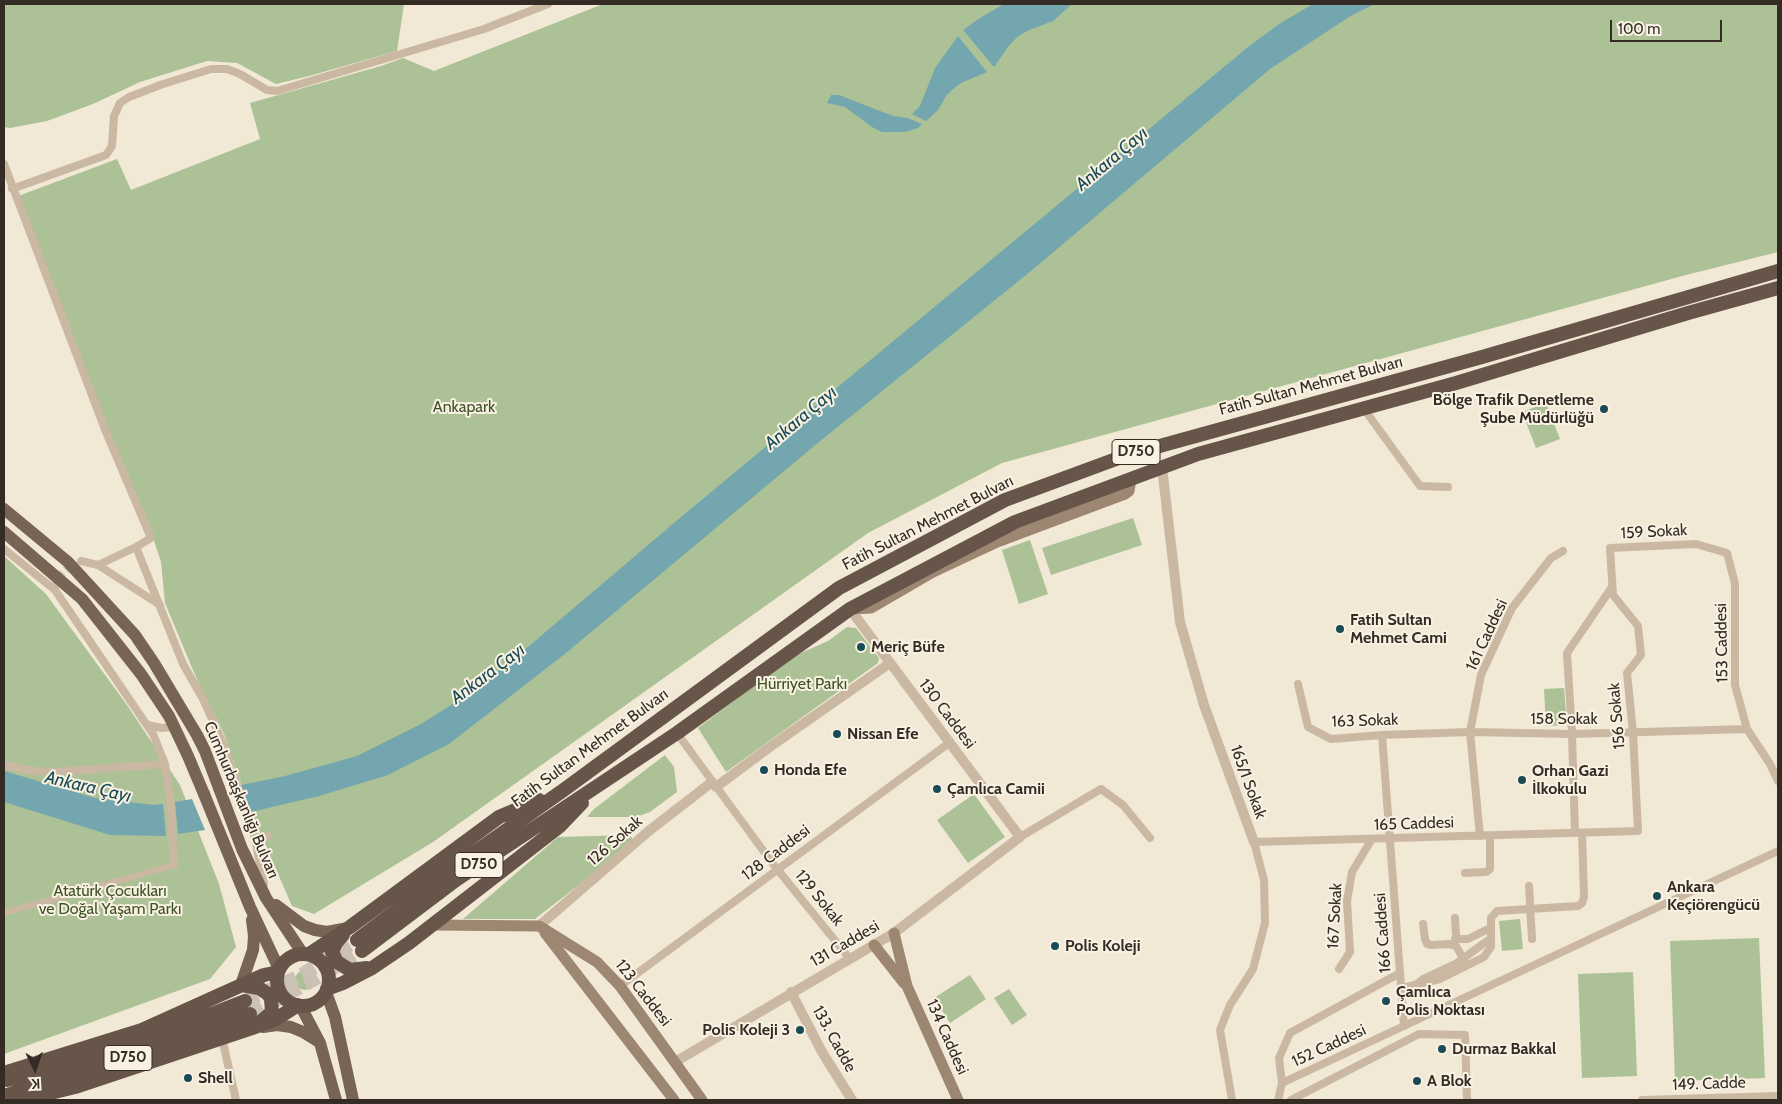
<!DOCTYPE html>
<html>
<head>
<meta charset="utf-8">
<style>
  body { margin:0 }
  #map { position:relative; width:1782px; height:1104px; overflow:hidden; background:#f1e8d6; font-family:Cabin,sans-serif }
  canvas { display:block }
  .frame { position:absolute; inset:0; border:5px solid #342b25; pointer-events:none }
  .north { position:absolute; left:10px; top:1044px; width:50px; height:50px; -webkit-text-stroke:4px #f9f1e2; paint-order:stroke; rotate:177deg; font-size:14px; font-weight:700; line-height:20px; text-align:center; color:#342b25 }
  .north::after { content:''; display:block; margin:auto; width:18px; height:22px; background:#342b25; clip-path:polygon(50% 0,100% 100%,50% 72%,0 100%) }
  .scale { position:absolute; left:1610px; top:20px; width:112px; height:22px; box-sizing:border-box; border:2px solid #342b25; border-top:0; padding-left:6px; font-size:15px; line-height:18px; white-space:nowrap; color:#342b25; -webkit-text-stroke:4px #f9f1e2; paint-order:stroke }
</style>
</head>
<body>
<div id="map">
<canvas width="1782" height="1104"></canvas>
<div class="frame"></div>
<div class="north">K</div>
<div class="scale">100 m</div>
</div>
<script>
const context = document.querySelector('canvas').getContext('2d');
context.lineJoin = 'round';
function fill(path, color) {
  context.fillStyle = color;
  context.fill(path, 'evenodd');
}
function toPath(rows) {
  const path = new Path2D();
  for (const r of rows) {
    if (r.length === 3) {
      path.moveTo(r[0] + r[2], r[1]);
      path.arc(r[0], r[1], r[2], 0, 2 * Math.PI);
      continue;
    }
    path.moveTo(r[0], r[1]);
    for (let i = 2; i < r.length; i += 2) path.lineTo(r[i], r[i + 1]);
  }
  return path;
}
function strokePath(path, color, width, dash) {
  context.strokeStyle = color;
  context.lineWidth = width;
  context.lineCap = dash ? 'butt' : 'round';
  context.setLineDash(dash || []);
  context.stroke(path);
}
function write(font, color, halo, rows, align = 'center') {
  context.font = font + ' Cabin,sans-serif';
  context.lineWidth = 4;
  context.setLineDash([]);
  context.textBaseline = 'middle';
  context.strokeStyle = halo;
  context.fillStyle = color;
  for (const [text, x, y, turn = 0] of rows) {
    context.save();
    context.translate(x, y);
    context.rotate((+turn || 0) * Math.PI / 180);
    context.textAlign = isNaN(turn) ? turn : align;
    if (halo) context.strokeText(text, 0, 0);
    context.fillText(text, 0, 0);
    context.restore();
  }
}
const green = toPath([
  [4,4,404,4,397,51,309,76,276,84,237,63,207,61,140,82,93,104,47,121,10,128,4,127],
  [603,4,1778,4,1778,252,1686,275,1002,463,868,533,433,842,314,914,292,906,251,812,224,734,198,682,165,603,161,562,147,519,57,311,13,198,117,159,131,190,260,139,250,103,381,66,403,58,434,71],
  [1546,403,1560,439,1536,448,1522,412],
  [1133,518,1142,545,1051,575,1042,548],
  [1030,540,1048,594,1019,604,1002,550],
  [4,556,46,594,127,705,180,785,219,884,236,947,210,979,4,1054],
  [847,627,856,628,879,658,878,663,726,772,698,728,792,657,828,641],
  [1564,688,1567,725,1546,726,1544,689],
  [665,755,674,767,677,792,650,812,636,817,587,817,594,809],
  [974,794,1005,837,968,863,937,820],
  [630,835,634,842,535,919,463,919,558,837],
  [1520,919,1523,949,1502,951,1499,921],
  [1759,938,1765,1078,1675,1081,1670,941],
  [305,980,10],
  [1633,972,1637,1076,1582,1078,1578,974],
  [970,975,986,999,950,1023,934,998],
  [1009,989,1027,1015,1012,1025,994,998]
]);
const water = toPath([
  [1004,4,1072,4,1053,21,1027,31,1017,37,1008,47,994,67,963,30,980,18],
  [1313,4,1375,4,1352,15,1270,69,1031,271,819,442,566,653,449,744,388,775,319,796,251,812,241,785,285,776,357,756,421,724,467,695,522,652,681,517,1248,47,1279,24],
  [958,36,987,72,961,83,952,90,946,96,938,110,926,121,912,114,920,106,935,68],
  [831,95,839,95,893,116,908,118,922,124,918,128,905,132,882,132,872,127,845,107,827,103],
  [4,771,95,798,154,805,163,804,166,836,110,835,4,802],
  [192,799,205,830,178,834,175,802]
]);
const minorTunnel = toPath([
  [55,590,56,580,72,564]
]);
const trunkTunnel = toPath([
  [245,1001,300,976,357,940],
  [250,1014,306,984,362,951]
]);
const pedestrian = toPath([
  [4,913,174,865]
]);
const minor = toPath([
  [4,164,106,432,151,538,136,547,98,565],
  [12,189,106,155,112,146,114,116,120,103,129,97,163,84,211,69,227,69,240,74,267,90,277,91,484,29,548,4],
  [1364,409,1420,486,1448,487],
  [136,547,183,664,203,699,225,748,255,839,264,884],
  [4,549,55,590,153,734,165,764,170,797,174,865],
  [81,561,98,565,160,605],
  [1298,684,1308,727,1331,739,1382,735,1470,732,1572,734,1747,729],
  [148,725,161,728,174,727],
  [677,733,773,864,850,959],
  [1382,735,1404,1026],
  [4,765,33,771,55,772,165,764],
  [1575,833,1572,734,1567,653,1612,587],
  [1480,836,1470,732,1481,675,1512,608,1551,558,1563,551],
  [1020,837,1101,789,1123,805,1150,838],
  [257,845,258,837,268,836],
  [1465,873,1486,872,1490,869,1490,836],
  [1529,886,1532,939],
  [1423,924,1425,939,1427,944,1432,945,1449,944,1456,946,1466,963],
  [1455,939,1468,939,1490,928],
  [1454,943,1456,936,1455,918],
  [1339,969,1350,952,1347,901,1352,872,1372,839],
  [1418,983,1423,979,1457,963,1487,941,1491,940],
  [620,986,949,743],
  [1402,988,1440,979,1484,957,1491,947,1491,918,1497,911,1578,906,1582,903,1584,897,1582,833],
  [222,1038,236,1100],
  [1282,1083,1279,1058,1290,1033,1400,973],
  [1232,1100,1220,1030,1230,1005,1253,969,1265,923,1264,880,1254,842,1638,831,1633,732,1627,673,1641,655,1638,626,1613,595,1610,548,1696,544,1727,553,1735,584,1735,685,1747,729,1770,764,1778,781],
  [1278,1100,1282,1083,1778,851],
  [1291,1100,1419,1034,1465,1035,1467,1100],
  [1642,1100,1778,1096]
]);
const tertiary = toPath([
  [1162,467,1180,622,1204,705,1254,842],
  [716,787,767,749,890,663],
  [539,926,650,830,712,782],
  [791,992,822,1052,852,1100],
  [675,1062,894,933,1020,837,850,609]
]);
const secondary = toPath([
  [852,609,871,608,933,572,997,542,1125,494,1129,491,1131,479],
  [434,925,539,926,597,962,620,986,702,1100],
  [545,933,674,1100],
  [894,933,907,986,958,1100],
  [874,945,904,983]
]);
const primary = toPath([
  [219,788,242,849,266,898,303,954],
  [204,794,250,907,279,969],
  [276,905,304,926,315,930,327,932,348,928],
  [241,985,253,950,254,936,252,920],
  [326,992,335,1017,353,1100],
  [300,1005,320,1043,336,1100],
  [263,1027,277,1025,291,1027,303,1032,319,1042]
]);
const trunk = toPath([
  [343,935,336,943,332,952,337,962,350,970,367,968],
  [357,940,447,872,565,789,839,588,1005,500,1127,455,1482,357,1778,271],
  [362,951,456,880,677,733,850,609,1015,522,1198,454,1456,383,1688,313,1778,288],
  [303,980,26],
  [309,954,350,927,499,817,539,800],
  [241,985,259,988,268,994,271,999,272,1012,259,1023],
  [327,989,343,983,372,968,409,943,560,826,582,803],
  [4,1073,142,1030,264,975,278,972],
  [7,1080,64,1067,146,1040,245,1001],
  [4,1096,151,1051,250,1014],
  [22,1100,75,1087,255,1027,276,1019,298,1005]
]);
const primaryBridge = toPath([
  [4,509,68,562,135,635,154,663,197,735,205,751,219,788],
  [4,532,82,599,141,674,169,716,188,756,204,794]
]);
const markers = [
  [1604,409,5,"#194b56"],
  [1340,629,5,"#194b56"],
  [861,647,5,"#194b56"],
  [837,734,5,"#194b56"],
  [764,770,5,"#194b56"],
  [1522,780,5,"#194b56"],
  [937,789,5,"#194b56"],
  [1657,896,5,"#194b56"],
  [1055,946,5,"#194b56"],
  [1386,1001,5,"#194b56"],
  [800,1030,5,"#194b56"],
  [1442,1049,5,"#194b56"],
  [188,1078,5,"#194b56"],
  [1417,1081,5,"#194b56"]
];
const shields = [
  [1136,452,48],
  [479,865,48],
  [128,1058,48]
];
const shieldNames = [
  ["D750",1136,452],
  ["D750",479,865],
  ["D750",128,1058]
];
const streetNames = [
  ["Fatih Sultan Mehmet Bulvarı",1311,386,-15],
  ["Fatih Sultan Mehmet Bulvarı",928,523,-27],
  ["159 Sokak",1654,532,-3],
  ["161 Caddesi",1487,635,-65],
  ["153 Caddesi",1722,643,-91],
  ["130 Caddesi",947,714,53],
  ["156 Sokak",1617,716,-95],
  ["158 Sokak",1564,719],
  ["163 Sokak",1365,721,-2],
  ["Fatih Sultan Mehmet Bulvarı",590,748,-36],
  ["165/1 Sokak",1248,782,70],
  ["Cumhurbaşkanlığı Bulvarı",241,800,67],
  ["165 Caddesi",1414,824,-2],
  ["126 Sokak",615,841,-41],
  ["128 Caddesi",776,853,-37],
  ["129 Sokak",819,898,51],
  ["167 Sokak",1335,916,-87],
  ["166 Caddesi",1383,933,-94],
  ["131 Caddesi",845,944,-30],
  ["123 Caddesi",643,993,52],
  ["134 Caddesi",947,1037,66],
  ["133. Cadde",834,1039,61],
  ["152 Caddesi",1329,1046,-25],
  ["149. Cadde",1709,1084,-2]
];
const poiNames = [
  ["Bölge Trafik Denetleme",1594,400,"right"],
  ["Şube Müdürlüğü",1594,418,"right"],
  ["Fatih Sultan",1350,620],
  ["Mehmet Cami",1350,638],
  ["Meriç Büfe",871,647],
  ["Nissan Efe",847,734],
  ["Honda Efe",774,770],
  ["Orhan Gazi",1532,771],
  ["İlkokulu",1532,789],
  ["Çamlıca Camii",947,789],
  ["Ankara",1667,887],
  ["Keçiörengücü",1667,905],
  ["Polis Koleji",1065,946],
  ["Çamlıca",1396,992],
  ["Polis Noktası",1396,1010],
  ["Polis Koleji 3",790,1030,"right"],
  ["Durmaz Bakkal",1452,1049],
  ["Shell",198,1078],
  ["A Blok",1427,1081]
];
const parkNames = [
  ["Ankapark",464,407],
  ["Hürriyet Parkı",802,684],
  ["Atatürk Çocukları",110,891],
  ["ve Doğal Yaşam Parkı",110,909]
];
const waterNames = [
  ["Ankara Çayı",1112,159,-40],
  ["Ankara Çayı",801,418,-40],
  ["Ankara Çayı",488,674,-37],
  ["Ankara Çayı",88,787,13]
];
fill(green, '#adc196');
fill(water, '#74a6af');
strokePath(minorTunnel, '#cbc2b3', 8, [8, 4]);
strokePath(trunkTunnel, '#cbc2b3', 14, [14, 7]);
strokePath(pedestrian, '#cab8a2', 6);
strokePath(minor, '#cab8a2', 8);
strokePath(tertiary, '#cab8a2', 10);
strokePath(secondary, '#9d8773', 11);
strokePath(primary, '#776455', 12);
strokePath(trunk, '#665548', 14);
strokePath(primaryBridge, '#776455', 12);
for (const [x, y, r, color] of markers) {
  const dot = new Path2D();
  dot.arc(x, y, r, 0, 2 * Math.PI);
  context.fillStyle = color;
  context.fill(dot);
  strokePath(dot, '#f9f1e2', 2);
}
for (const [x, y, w] of shields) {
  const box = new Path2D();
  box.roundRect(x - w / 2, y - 12.5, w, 25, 4);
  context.fillStyle = '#f9f1e2';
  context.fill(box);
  strokePath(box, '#342b25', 1);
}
write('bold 15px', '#342b25', null, shieldNames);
write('16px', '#342b25', '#f9f1e2', streetNames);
write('bold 16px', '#342b25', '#f9f1e2', poiNames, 'left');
write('16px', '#3e5328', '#f9f1e2', parkNames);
write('italic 18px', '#194b56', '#f9f1e2', waterNames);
</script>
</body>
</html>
